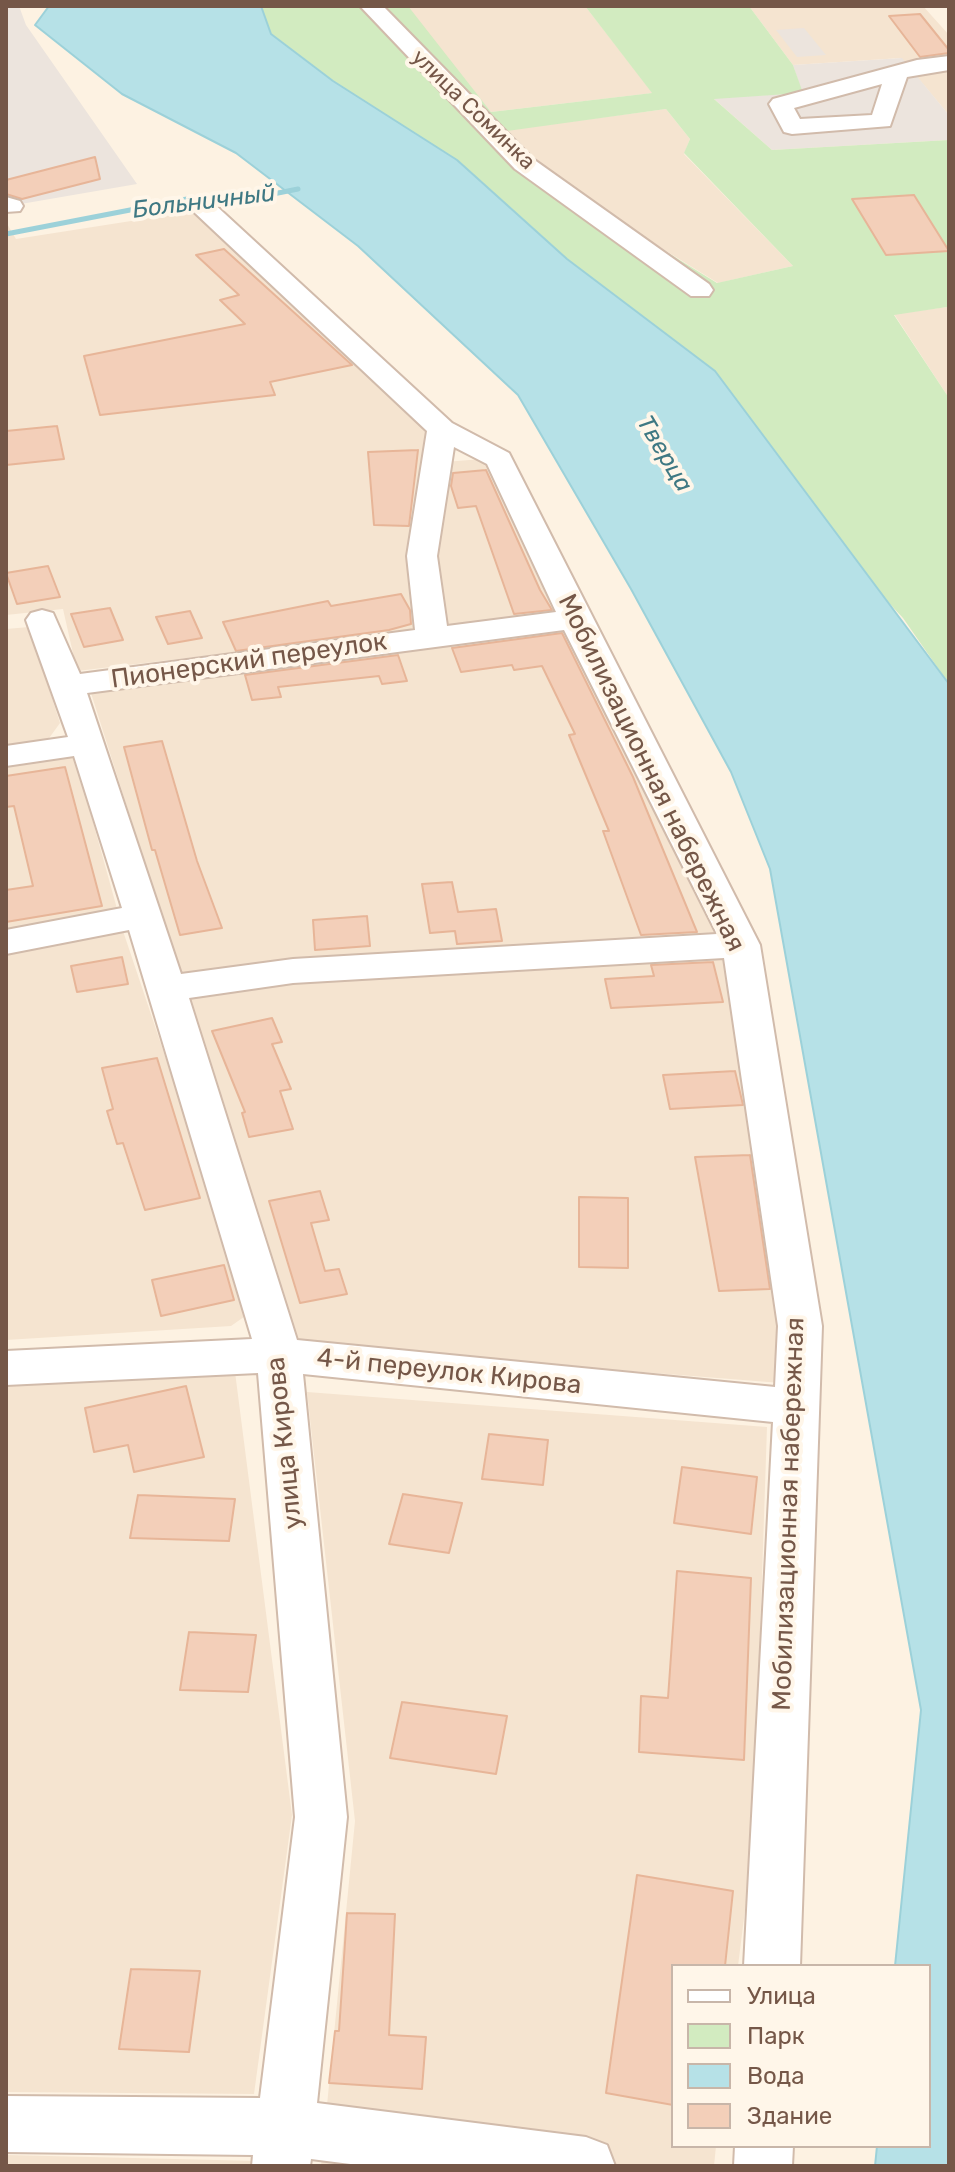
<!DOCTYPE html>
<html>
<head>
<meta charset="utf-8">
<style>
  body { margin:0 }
  #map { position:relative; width:955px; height:2172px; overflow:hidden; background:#fdf2e2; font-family:Rubik,sans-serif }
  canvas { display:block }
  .frame { position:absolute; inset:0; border:8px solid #755748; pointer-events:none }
  .legend { position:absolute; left:671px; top:1964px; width:260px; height:184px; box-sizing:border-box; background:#fff6e9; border:2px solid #c8b6a9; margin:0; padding:10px 14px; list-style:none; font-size:24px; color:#755748 }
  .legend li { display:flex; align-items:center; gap:16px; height:40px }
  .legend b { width:40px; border:2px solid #c8b6a9 }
</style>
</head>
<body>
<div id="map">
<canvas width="955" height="2172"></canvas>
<div class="frame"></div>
<ul class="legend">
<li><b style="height:10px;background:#fff"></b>Улица</li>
<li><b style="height:22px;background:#d2ebc0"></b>Парк</li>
<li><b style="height:22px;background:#b6e1e7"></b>Вода</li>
<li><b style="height:22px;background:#f3cfb9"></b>Здание</li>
</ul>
</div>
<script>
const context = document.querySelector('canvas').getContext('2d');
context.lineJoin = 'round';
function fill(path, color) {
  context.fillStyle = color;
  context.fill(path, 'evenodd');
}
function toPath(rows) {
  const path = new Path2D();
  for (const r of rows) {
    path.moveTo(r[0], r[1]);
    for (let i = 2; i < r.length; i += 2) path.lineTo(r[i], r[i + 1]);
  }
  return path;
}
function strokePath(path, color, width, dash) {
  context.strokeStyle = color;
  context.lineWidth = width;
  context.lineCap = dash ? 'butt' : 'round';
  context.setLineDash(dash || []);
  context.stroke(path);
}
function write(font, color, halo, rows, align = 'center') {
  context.font = font + ' Rubik,sans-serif';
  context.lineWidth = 8;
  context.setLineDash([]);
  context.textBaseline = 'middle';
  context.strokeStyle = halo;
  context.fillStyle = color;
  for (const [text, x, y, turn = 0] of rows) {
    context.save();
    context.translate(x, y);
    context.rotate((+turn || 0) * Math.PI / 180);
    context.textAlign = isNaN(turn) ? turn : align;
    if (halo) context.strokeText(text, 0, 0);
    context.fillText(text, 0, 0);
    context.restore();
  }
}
const residential = toPath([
  [404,6,585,6,653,93,491,112],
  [749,6,923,6,949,35,949,115,901,58,793,65],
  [666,109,690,139,684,154,793,266,718,283,580,198,524,156,507,130],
  [195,211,430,433,424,630,77,671,63,609,6,615,6,222,16,239],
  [949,287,949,398,894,314,947,307],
  [494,458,566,615,443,628,435,550,445,462],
  [570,625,718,933,300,962,181,978,91,693],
  [29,627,60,723,47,741,6,746,6,629],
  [75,757,124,934,251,1312,231,1326,6,1340,6,767],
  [729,952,791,1324,781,1383,299,1345,186,995,295,981],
  [235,1372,292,1815,254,2094,6,2092,6,1385],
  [307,1392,767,1427,753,1846,738,1966,673,1966,673,2146,716,2146,714,2166,321,2166,355,1821],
  [6,2155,259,2161,258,2166,6,2166]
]);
const industrial = toPath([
  [6,6,19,6,26,25,137,184,15,205,6,202],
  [804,28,826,55,797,57,776,30],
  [902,58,949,115,949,140,772,150,713,98,802,93,793,65]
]);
const green = toPath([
  [261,6,408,6,491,112,652,93,585,6,749,6,793,65,803,93,714,99,772,150,949,140,947,307,894,315,949,398,949,684,903,618,567,259,457,160,333,81,271,34],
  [666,109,690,139,684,153,793,266,717,283,524,164,507,131]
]);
const water = toPath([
  [49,6,261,6,271,34,333,81,457,160,567,259,715,371,949,684,949,2166,875,2166,877,2146,929,2146,929,1966,895,1966,921,1710,770,869,731,772,631,589,518,395,358,246,236,153,122,94,35,25,49,6]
]);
const stream = toPath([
  [6,234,187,199,258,197,298,189]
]);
const building = toPath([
  [920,14,949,50,949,53,920,57,889,16,920,14],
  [95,157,100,179,22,199,6,194,6,180,95,157],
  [914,195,949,251,886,255,852,199,914,195],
  [224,249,352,365,270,382,275,395,100,415,84,356,245,324,220,300,239,295,196,255,224,249],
  [57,426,64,459,6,465,6,431,57,426],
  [418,450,409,526,374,525,368,452,418,450],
  [486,470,540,590,552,610,514,614,476,506,458,508,451,486,453,473,486,470],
  [48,566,60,597,17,604,6,573,48,566],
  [401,594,410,610,411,624,389,630,236,651,223,622,328,601,331,606,401,594],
  [110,608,123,640,84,647,71,614,110,608],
  [190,611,202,638,168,644,156,617,190,611],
  [562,633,633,777,697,932,641,935,603,831,609,831,569,735,575,734,542,666,514,670,512,665,461,672,452,648,562,633],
  [398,655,407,681,382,684,379,676,278,687,281,697,252,700,245,675,398,655],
  [162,741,197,861,222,928,180,935,155,850,152,850,124,747,162,741],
  [65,767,102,906,6,922,6,890,33,886,14,806,6,807,6,776,65,767],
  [452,882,458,912,496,909,502,941,457,944,455,931,430,933,422,884,452,882],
  [367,916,370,946,315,950,313,920,367,916],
  [122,957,128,984,77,992,71,966,122,957],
  [713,962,723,1002,611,1008,605,979,654,976,651,965,713,962],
  [272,1018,282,1042,272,1044,291,1089,280,1091,293,1129,249,1137,242,1113,245,1112,212,1031,272,1018],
  [157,1058,200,1198,145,1210,123,1143,117,1144,107,1111,113,1109,102,1068,157,1058],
  [735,1071,743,1105,670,1109,663,1075,735,1071],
  [750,1155,770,1289,719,1291,695,1157,750,1155],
  [320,1191,329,1220,311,1223,325,1271,339,1269,347,1294,300,1303,269,1201,320,1191],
  [579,1197,628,1198,628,1268,579,1267,579,1197],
  [224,1265,234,1300,161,1316,152,1280,224,1265],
  [186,1386,204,1457,134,1472,128,1445,94,1452,85,1408,186,1386],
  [489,1434,548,1440,543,1485,482,1479,489,1434],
  [682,1467,757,1477,751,1534,674,1523,682,1467],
  [403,1494,462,1503,449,1553,389,1544,403,1494],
  [138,1495,235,1499,229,1541,130,1538,138,1495],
  [677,1571,751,1578,744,1760,639,1752,641,1696,668,1698,677,1571],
  [189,1632,256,1635,248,1692,180,1690,189,1632],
  [402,1702,507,1716,496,1774,390,1758,402,1702],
  [637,1875,733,1891,725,1966,673,1966,673,2105,606,2093,637,1875],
  [347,1913,395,1914,389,2035,426,2037,422,2089,329,2083,335,2031,339,2031,347,1913],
  [131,1969,200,1971,189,2052,119,2049,131,1969]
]);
const minor = toPath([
  [360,6,383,6,533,159,709,284,713,290,709,296,691,296,515,169,360,6],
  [949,56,949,70,907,77,890,126,792,134,784,132,769,104,773,99,917,60,949,56],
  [882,84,872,115,800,119,794,108,882,84],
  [6,197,20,201,23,206,20,211,6,212,6,197],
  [203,200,212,202,452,423,509,453,760,945,822,1326,800,1966,744,1966,773,1422,303,1374,347,1817,317,2103,586,2137,607,2145,615,2166,366,2166,311,2159,310,2166,252,2166,253,2155,6,2152,6,2096,260,2098,295,1817,258,1373,6,1385,6,1351,252,1339,129,930,6,954,6,930,122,908,74,756,6,766,6,746,68,737,26,620,31,613,42,610,53,613,80,674,415,630,407,556,427,431,194,212,191,207,194,202,203,200],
  [454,447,487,464,556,612,447,626,437,556,454,447],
  [564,630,717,934,293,959,181,974,87,693,564,630],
  [724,958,778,1326,775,1387,297,1340,189,998,293,983,724,958],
  [735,2146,793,2146,792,2166,734,2166,735,2146]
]);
const farStreetnames = [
  ["улица Соминка",473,110,44]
];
const farWaternames = [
  ["Больничный",204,202,-7],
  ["Тверца",664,454,59]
];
const streetNames = [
  ["Пионерский переулок",249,661,-8],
  ["Мобилизационная набережная",651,773,64],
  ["4-й переулок Кирова",449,1372,6],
  ["улица Кирова",285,1443,-96],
  ["Мобилизационная набережная",789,1514,-88]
];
fill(residential, '#f5e4d0');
fill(industrial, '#ece4dd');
fill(green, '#d2ebc0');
fill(water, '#b6e1e7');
strokePath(water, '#9cd1d9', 2);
strokePath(stream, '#9cd1d9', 5);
fill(building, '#f3cfb9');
strokePath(building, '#e7b598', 2);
strokePath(minor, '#d1bbab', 4);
fill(minor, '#fff');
write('22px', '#755748', '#fff6e9', farStreetnames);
write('italic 24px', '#3e7883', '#fff6e9', farWaternames);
write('26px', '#755748', '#fff6e9', streetNames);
</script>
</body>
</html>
